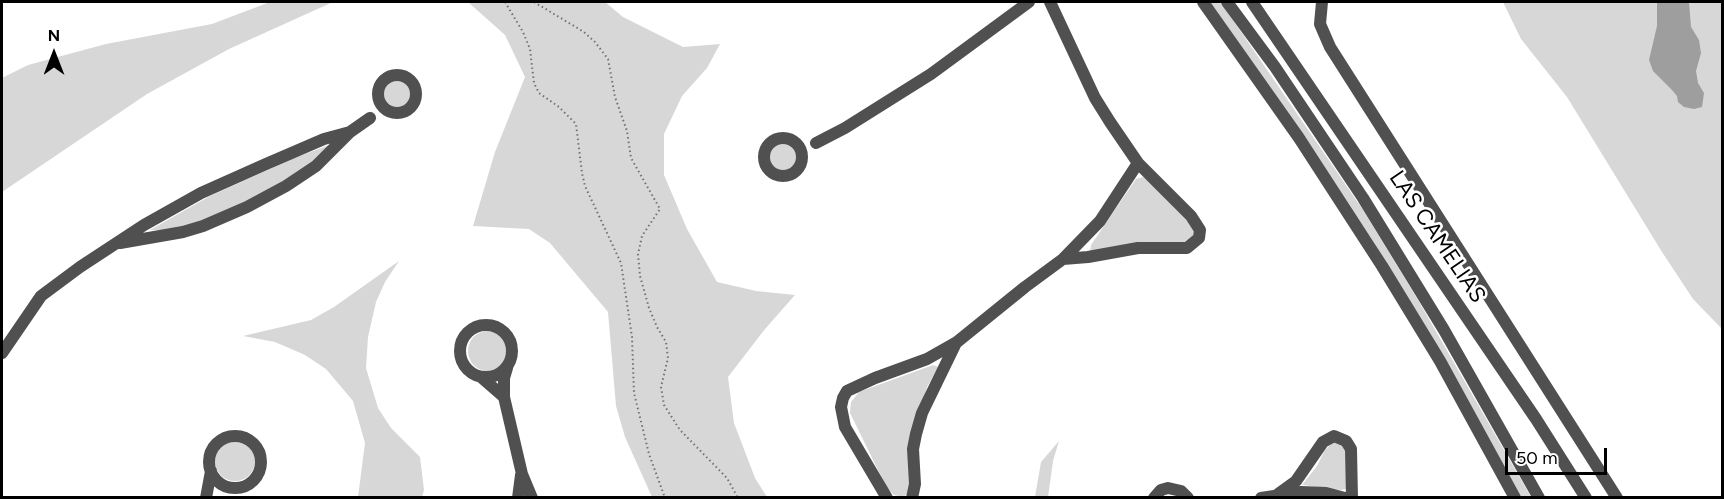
<!DOCTYPE html>
<html>
<head>
<meta charset="utf-8">
<style>
  body { margin:0 }
  #map { position:relative; width:1724px; height:499px; overflow:hidden; background:#fff; font-family:Figtree,sans-serif }
  canvas { display:block }
  .frame { position:absolute; inset:0; border:3px solid #000; pointer-events:none }
  .north { position:absolute; left:24px; top:24px; width:60px; height:60px; -webkit-text-stroke:4px #fff; paint-order:stroke; rotate:0deg; font-size:16px; font-weight:700; line-height:24px; text-align:center; color:#000 }
  .north::after { content:''; display:block; margin:auto; width:21px; height:27px; background:#000; clip-path:polygon(50% 0,100% 100%,50% 72%,0 100%) }
  .scale { position:absolute; left:1505px; top:448px; width:102px; height:27px; box-sizing:border-box; border:3px solid #000; border-top:0; padding-left:8px; font-size:18px; line-height:21px; white-space:nowrap; color:#000; -webkit-text-stroke:4px #fff; paint-order:stroke }
</style>
</head>
<body>
<div id="map">
<canvas width="1724" height="499"></canvas>
<div class="frame"></div>
<div class="north">N</div>
<div class="scale">50 m</div>
</div>
<script>
const context = document.querySelector('canvas').getContext('2d');
context.lineJoin = 'round';
function fill(path, color) {
  context.fillStyle = color;
  context.fill(path, 'evenodd');
}
function toPath(rows) {
  const path = new Path2D();
  for (const r of rows) {
    if (r.length === 3) {
      path.moveTo(r[0] + r[2], r[1]);
      path.arc(r[0], r[1], r[2], 0, 2 * Math.PI);
      continue;
    }
    path.moveTo(r[0], r[1]);
    for (let i = 2; i < r.length; i += 2) path.lineTo(r[i], r[i + 1]);
  }
  return path;
}
function strokePath(path, color, width, dash) {
  context.strokeStyle = color;
  context.lineWidth = width;
  context.lineCap = dash ? 'butt' : 'round';
  context.setLineDash(dash || []);
  context.stroke(path);
}
function write(font, color, halo, rows, align = 'center') {
  context.font = font + ' Figtree,sans-serif';
  context.lineWidth = 5;
  context.setLineDash([]);
  context.textBaseline = 'middle';
  context.strokeStyle = halo;
  context.fillStyle = color;
  for (const [text, x, y, turn = 0] of rows) {
    context.save();
    context.translate(x, y);
    context.rotate((+turn || 0) * Math.PI / 180);
    context.textAlign = isNaN(turn) ? turn : align;
    if (halo) context.strokeText(text, 0, 0);
    context.fillText(text, 0, 0);
    context.restore();
  }
}
const green = toPath([
  [270,2,333,2,229,49,147,94,2,192,2,78,28,65,106,44,212,24],
  [468,2,605,2,623,17,683,47,720,44,707,68,682,96,664,134,664,175,687,229,717,282,756,291,795,295,765,329,728,377,734,423,755,478,767,497,652,497,625,437,616,406,608,312,550,243,529,229,473,226,495,152,525,77,505,35],
  [1210,2,1219,2,1224,7,1363,210,1418,300,1531,497,1521,497,1434,343,1375,244,1310,144],
  [1503,2,1722,2,1722,329,1693,299,1662,252,1567,97,1521,39],
  [397,93,15],
  [783,157,15],
  [332,144,331,149,296,176,251,201,200,222,167,230,150,230,210,196,297,157],
  [1143,177,1150,182,1192,225,1195,232,1194,238,1180,244,1160,242,1090,252,1091,245,1136,179],
  [399,261,385,282,376,302,368,337,366,368,378,408,391,428,420,457,424,490,422,497,358,497,365,443,353,401,326,369,305,355,275,342,243,336,311,320,334,307],
  [488,351,20],
  [933,365,938,367,927,387,919,412,909,493,903,497,894,495,887,488,876,466,850,413,851,402,859,392],
  [1059,441,1053,461,1048,497,1035,497,1041,462],
  [235,461,20],
  [1332,443,1341,443,1348,449,1347,489,1340,490,1302,485,1317,466,1325,450]
]);
const water = toPath([
  [1657,2,1689,2,1691,27,1699,40,1701,53,1696,71,1698,83,1704,93,1702,107,1694,109,1684,107,1678,102,1677,96,1672,90,1653,71,1649,60,1657,26]
]);
const path = toPath([
  [505,2,523,32,530,49,534,83,539,93,559,107,576,124,582,173,585,186,621,263,632,337,634,393,649,454,665,498],
  [534,2,584,32,595,42,608,59,615,97,627,131,631,158,660,209,642,236,638,254,640,276,649,308,657,327,666,342,668,358,661,387,664,405,680,430,727,478,738,498]
]);
const street = toPath([
  [1050,2,1095,98,1110,122,1138,163,1191,216,1200,230,1199,238,1187,248,1138,248,1088,257,1063,259],
  [1203,2,1299,138,1382,266,1440,361,1515,498],
  [1227,2,1275,67,1363,198,1444,330,1539,498],
  [1252,2,1536,419,1586,498],
  [1322,2,1320,24,1330,47,1617,498],
  [397,94,19],
  [783,157,19],
  [816,143,845,128,931,74,1029,2],
  [120,243,183,232,203,226,247,207,286,186,316,166,350,132,370,118],
  [486,351,26],
  [2,353,41,296,80,267,144,225,201,193,266,164,324,139,350,132],
  [481,377,504,397,504,378,507,368],
  [504,397,522,474,532,498],
  [235,462,26],
  [1278,494,1296,481,1323,442,1334,436,1346,441,1351,449,1352,498],
  [206,498,211,471],
  [518,498,521,475],
  [887,498,845,427,841,407,843,398,847,391,875,378,927,359,957,342,1025,287,1063,259,1100,221,1138,163],
  [912,498,915,484,913,449,916,434,922,413,956,343],
  [1154,498,1161,490,1168,488,1181,491,1188,498],
  [1261,498,1301,492,1326,493,1345,498]
]);
const streetNames = [
  ["LAS CAMELIAS",1437,237,56]
];
fill(green, '#d7d7d7');
fill(water, '#9e9e9e');
strokePath(path, '#727272', 2, [1.5, 3]);
strokePath(street, '#505050', 12);
write('22px', '#000', '#fff', streetNames);
</script>
</body>
</html>
